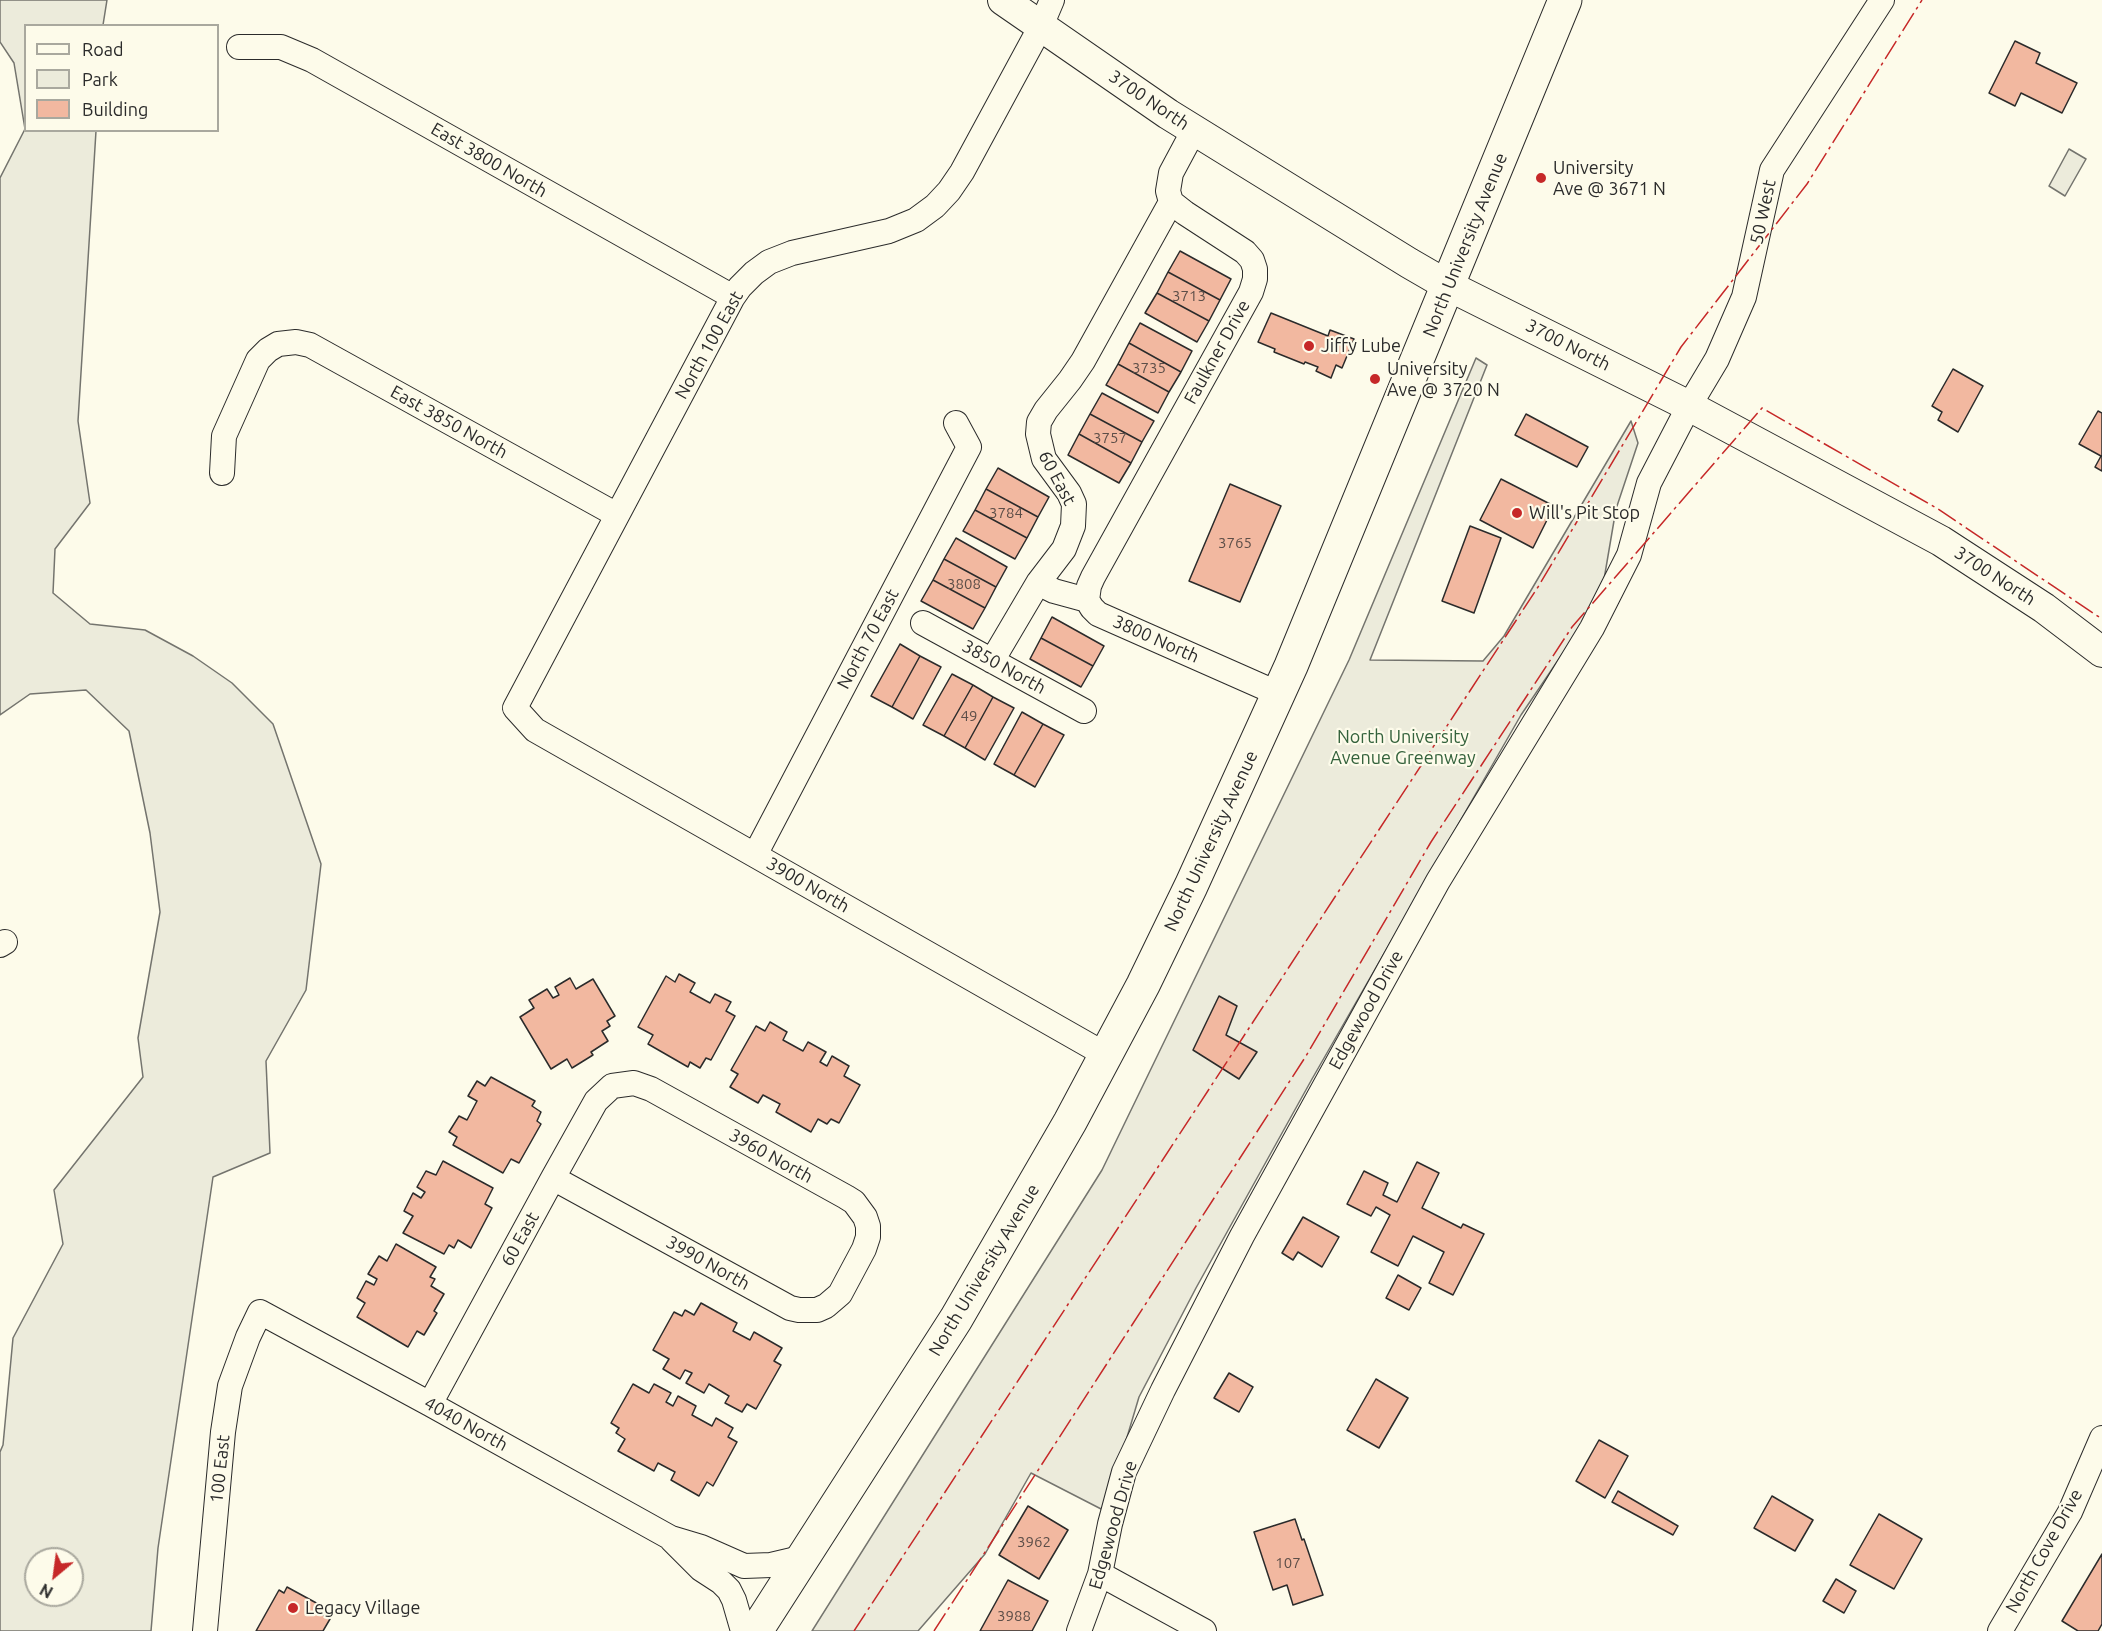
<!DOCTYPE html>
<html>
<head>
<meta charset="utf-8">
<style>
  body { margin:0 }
  #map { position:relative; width:2102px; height:1631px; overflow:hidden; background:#fdfbea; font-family:Ubuntu,sans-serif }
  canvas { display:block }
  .legend { position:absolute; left:24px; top:24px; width:195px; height:108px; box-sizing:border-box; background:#fdfbea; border:2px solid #a9a89e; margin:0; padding:8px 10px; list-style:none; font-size:18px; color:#2b2b2b }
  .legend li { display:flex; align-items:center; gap:12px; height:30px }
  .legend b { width:30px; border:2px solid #a9a89e }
  .north { position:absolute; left:24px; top:1547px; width:60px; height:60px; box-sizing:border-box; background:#fdfbea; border:2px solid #a9a89e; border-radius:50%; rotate:209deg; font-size:16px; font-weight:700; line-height:24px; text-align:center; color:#2b2b2b }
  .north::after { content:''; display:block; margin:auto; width:21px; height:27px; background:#c62828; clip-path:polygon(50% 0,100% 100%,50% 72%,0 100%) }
</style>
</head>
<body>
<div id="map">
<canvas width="2102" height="1631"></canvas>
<ul class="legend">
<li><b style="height:8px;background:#fdfbea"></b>Road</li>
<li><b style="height:16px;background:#ecebdb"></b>Park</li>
<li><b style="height:16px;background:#f2b8a0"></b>Building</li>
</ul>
<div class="north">N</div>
</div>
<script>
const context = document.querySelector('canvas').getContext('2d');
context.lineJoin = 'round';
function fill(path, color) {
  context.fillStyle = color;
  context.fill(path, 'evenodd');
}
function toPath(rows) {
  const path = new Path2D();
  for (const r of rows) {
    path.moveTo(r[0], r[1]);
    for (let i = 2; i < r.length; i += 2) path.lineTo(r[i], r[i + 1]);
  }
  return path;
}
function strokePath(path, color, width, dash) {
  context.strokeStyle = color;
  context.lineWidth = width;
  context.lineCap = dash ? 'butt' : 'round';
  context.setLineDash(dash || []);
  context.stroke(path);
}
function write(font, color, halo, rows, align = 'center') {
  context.font = font + ' Ubuntu,sans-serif';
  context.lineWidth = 4.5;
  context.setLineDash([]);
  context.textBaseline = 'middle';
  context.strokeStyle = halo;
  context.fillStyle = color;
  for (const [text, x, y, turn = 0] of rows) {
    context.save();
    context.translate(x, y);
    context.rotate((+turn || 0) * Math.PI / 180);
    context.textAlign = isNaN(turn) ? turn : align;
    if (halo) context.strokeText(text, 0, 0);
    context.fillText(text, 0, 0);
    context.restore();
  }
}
const green = toPath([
  [0,0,107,0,103,25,26,26,26,130,96,131,78,421,90,503,55,549,53,593,90,624,145,630,193,656,232,683,273,724,321,864,306,990,266,1061,270,1153,213,1177,158,1548,151,1631,0,1631,0,1452,3,1445,13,1338,63,1244,54,1190,143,1077,138,1038,160,912,150,833,129,731,86,690,30,694,0,715,0,178,25,129,14,63,0,42,0,0],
  [36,1559,72,1559,72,1595,36,1595,36,1559],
  [2069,149,2086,159,2065,196,2049,186,2069,149],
  [1476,358,1487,365,1370,660,1483,661,1504,636,1631,421,1638,443,1616,509,1601,597,1521,715,1312,1079,1196,1288,1139,1397,1105,1511,1031,1473,985,1554,918,1631,812,1631,1102,1170,1349,660,1476,358]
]);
const building = toPath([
  [2015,41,2040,53,2036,63,2077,83,2062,113,2021,93,2015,106,1989,93,2015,41],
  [1180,251,1231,279,1220,300,1168,272,1180,251],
  [1168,272,1220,300,1209,321,1157,293,1168,272],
  [1157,293,1209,321,1197,342,1145,313,1157,293],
  [1271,313,1328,336,1330,330,1354,339,1342,368,1336,365,1331,378,1316,371,1318,367,1305,362,1304,364,1274,352,1275,349,1258,342,1271,313],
  [1140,323,1192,351,1181,372,1129,343,1140,323],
  [1129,343,1181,372,1169,392,1118,364,1129,343],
  [1118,364,1169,392,1158,413,1106,385,1118,364],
  [1953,369,1983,386,1958,432,1938,420,1942,412,1932,406,1953,369],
  [1102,393,1154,421,1142,442,1090,414,1102,393],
  [2098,411,2102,413,2102,471,2095,467,2101,456,2079,444,2098,411],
  [1090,414,1142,442,1131,463,1079,434,1090,414],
  [1526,414,1588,447,1577,467,1515,435,1526,414],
  [1079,434,1131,463,1119,483,1068,455,1079,434],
  [998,468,1049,497,1038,517,986,489,998,468],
  [1501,479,1554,506,1533,548,1480,520,1501,479],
  [1230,484,1281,506,1240,602,1189,581,1230,484],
  [986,489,1038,517,1027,538,975,510,986,489],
  [975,510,1027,538,1015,559,963,531,975,510],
  [1470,526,1501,538,1474,613,1442,601,1470,526],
  [956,538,1007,567,996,587,944,559,956,538],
  [944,559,996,587,985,608,933,580,944,559],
  [933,580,985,608,973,629,921,601,933,580],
  [1052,617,1104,646,1093,666,1041,638,1052,617],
  [1041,638,1093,666,1081,687,1030,659,1041,638],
  [900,644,920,656,892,707,871,696,900,644],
  [920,656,941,667,913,719,892,707,920,656],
  [952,674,973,685,944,736,923,725,952,674],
  [973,685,993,697,965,748,944,736,973,685],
  [993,697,1014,708,985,760,965,748,993,697],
  [1022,712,1043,724,1014,775,994,764,1022,712],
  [1043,724,1064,735,1035,787,1014,775,1043,724],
  [679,974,695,983,690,992,710,1003,715,994,731,1002,726,1011,735,1016,711,1060,706,1058,700,1068,690,1062,688,1067,648,1044,653,1035,638,1027,666,976,675,982,679,974],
  [570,978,576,989,593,979,615,1016,607,1021,610,1026,602,1031,608,1041,591,1052,593,1055,572,1068,567,1059,551,1069,520,1017,534,1008,529,1000,547,989,553,998,559,995,555,987,570,978],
  [1219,996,1237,1006,1226,1035,1257,1052,1239,1079,1193,1050,1219,996],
  [770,1022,787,1032,783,1040,803,1051,808,1042,826,1052,820,1062,827,1066,832,1056,849,1066,844,1076,860,1085,839,1123,831,1119,827,1124,818,1119,811,1132,776,1112,780,1104,763,1095,758,1103,730,1087,738,1074,731,1070,756,1026,765,1031,770,1022],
  [491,1077,535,1101,532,1106,541,1112,537,1121,541,1124,519,1163,511,1159,503,1173,453,1145,457,1137,449,1132,459,1116,467,1120,477,1101,468,1096,477,1081,485,1086,491,1077],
  [443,1161,493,1188,485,1204,492,1208,471,1248,458,1240,454,1248,449,1245,444,1254,403,1233,413,1216,404,1211,413,1193,421,1198,425,1192,417,1187,426,1171,436,1175,443,1161],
  [1417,1162,1439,1173,1422,1208,1461,1228,1463,1224,1484,1234,1453,1295,1429,1283,1444,1252,1413,1236,1398,1266,1371,1252,1390,1215,1376,1207,1371,1216,1347,1204,1364,1171,1388,1183,1383,1195,1397,1202,1417,1162],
  [1303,1217,1339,1237,1322,1267,1298,1252,1293,1260,1282,1253,1303,1217],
  [396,1244,436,1267,430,1277,435,1279,431,1286,444,1294,434,1311,437,1313,424,1335,417,1331,408,1347,357,1317,365,1303,357,1298,366,1281,374,1285,377,1279,368,1274,379,1256,387,1261,396,1244],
  [1398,1275,1421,1288,1409,1310,1386,1298,1398,1275],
  [701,1303,737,1323,733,1331,750,1340,754,1332,782,1348,774,1361,781,1365,756,1409,747,1404,742,1412,725,1403,729,1396,709,1384,704,1393,686,1383,692,1373,685,1370,680,1379,663,1369,669,1359,653,1350,674,1312,682,1316,685,1310,694,1315,701,1303],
  [1229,1373,1253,1387,1239,1412,1214,1398,1229,1373],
  [1376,1379,1408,1398,1379,1448,1347,1430,1376,1379],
  [633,1384,649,1393,654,1384,671,1393,666,1402,673,1406,678,1396,696,1406,692,1415,712,1426,716,1418,733,1428,728,1437,737,1442,713,1486,707,1482,699,1496,671,1480,675,1472,658,1463,654,1471,618,1451,625,1439,616,1433,619,1428,611,1423,633,1384],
  [1599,1440,1628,1456,1605,1498,1576,1481,1599,1440],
  [1618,1491,1678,1526,1673,1535,1612,1502,1618,1491],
  [1772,1496,1813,1520,1795,1551,1754,1528,1772,1496],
  [1028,1506,1068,1530,1039,1579,999,1555,1028,1506],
  [1879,1514,1922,1539,1894,1589,1850,1565,1879,1514],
  [1295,1519,1302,1540,1304,1539,1323,1595,1293,1605,1287,1585,1273,1590,1254,1532,1295,1519],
  [2102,1554,2102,1624,2098,1631,2078,1631,2062,1621,2102,1554],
  [1836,1579,1856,1591,1844,1613,1823,1601,1836,1579],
  [1008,1580,1048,1601,1032,1631,980,1631,1008,1580],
  [287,1587,320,1605,316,1611,330,1619,323,1631,256,1631,279,1590,284,1593,287,1587]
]);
const minor = toPath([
  [1052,0,1041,26,962,172,949,191,935,206,916,220,889,231,792,253,769,262,754,273,740,287,733,297,515,708,535,730,1106,1055],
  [239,47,281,47,312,60,733,297],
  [222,473,224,436,258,360,268,350,278,344,296,342,310,345,617,515],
  [1038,583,1054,591,1087,600,1092,608,1098,614,1279,694],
  [1087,600,1089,586,1093,577,1251,292,1255,279,1255,269,1252,260,1245,252,1185,213,1171,202,1168,191,1171,173,1194,130],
  [923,623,1084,711],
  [992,661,1038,583,1064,549,1073,526,1074,504,1069,493,1044,459,1038,434,1039,422,1046,410,1070,380,1083,361,1171,202],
  [755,855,969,447,956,423],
  [0,945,5,942],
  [430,1404,553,1178,596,1101,612,1086,634,1083,651,1089,846,1197,854,1202,865,1217,868,1226,868,1237,864,1249,840,1294,826,1306,817,1310,799,1310,790,1308,553,1178],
  [672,1540,701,1569,721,1582,729,1590,734,1600,743,1631],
  [1100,1574,1204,1631],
  [205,1631,223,1432,230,1386,248,1337,260,1312,430,1404,671,1538,701,1547,744,1566,771,1565,805,1557],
  [1079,1631,1100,1574,1110,1524,1124,1472,1163,1390,1242,1236,1438,881,1592,628,1629,555,1649,483,1689,406,1717,359,1744,297,1772,170,1882,0],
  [2000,1631,2070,1512,2102,1438]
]);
const major = toPath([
  [1003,0,1168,114,1409,263,1447,285,1689,406,1941,541,2044,608,2102,652]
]);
const highway = toPath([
  [756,1631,956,1319,1070,1122,1143,985,1191,886,1291,666,1565,0]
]);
const power = toPath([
  [854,1631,1538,587,1681,347,1807,184,1922,0],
  [934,1631,1306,1056,1431,842,1572,627,1762,408,1938,509,2102,619]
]);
const markers = [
  [1541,178,6,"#c62828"],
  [1309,346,6,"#c62828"],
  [1375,379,6,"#c62828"],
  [1517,513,6,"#c62828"],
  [293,1608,6,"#c62828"]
];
const numberNames = [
  ["3713",1189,296],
  ["3735",1149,368],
  ["3757",1110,438],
  ["3784",1006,513],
  ["3765",1235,543],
  ["3808",964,584],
  ["49",969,716],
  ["3962",1034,1542],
  ["107",1288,1563],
  ["3988",1014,1616]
];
const streetNames = [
  ["3700 North",1149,100,34],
  ["East 3800 North",489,160,30],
  ["50 West",1763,212,-78],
  ["North University Avenue",1465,245,-68],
  ["North 100 East",709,345,-61],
  ["3700 North",1568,345,27],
  ["Faulkner Drive",1217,352,-61],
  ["East 3850 North",449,422,29],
  ["60 East",1057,478,62],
  ["3700 North",1995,576,33],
  ["North 70 East",868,639,-62],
  ["3800 North",1156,639,24],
  ["3850 North",1004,667,29],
  ["North University Avenue",1211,841,-65],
  ["3900 North",808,885,30],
  ["Edgewood Drive",1366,1010,-61],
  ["3960 North",771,1156,29],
  ["60 East",520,1239,-61],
  ["3990 North",708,1263,29],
  ["North University Avenue",984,1270,-59],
  ["4040 North",466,1424,29],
  ["100 East",220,1469,-84],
  ["Edgewood Drive",1113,1525,-74],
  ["North Cove Drive",2044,1551,-61]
];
const poiNames = [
  ["University",1553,168],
  ["Ave @ 3671 N",1553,189],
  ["Jiffy Lube",1321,346],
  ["University",1387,369],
  ["Ave @ 3720 N",1387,390],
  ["Will's Pit Stop",1529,513],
  ["Legacy Village",305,1608]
];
const parkNames = [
  ["North University",1403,737],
  ["Avenue Greenway",1403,758]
];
fill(green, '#ecebdb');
strokePath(green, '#74746e', 1.5);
fill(building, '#f2b8a0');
strokePath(building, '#2b2b2b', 1.5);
strokePath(minor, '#2b2b2b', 26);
strokePath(major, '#2b2b2b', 32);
strokePath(highway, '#2b2b2b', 35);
strokePath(minor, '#fdfbea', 24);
strokePath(major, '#fdfbea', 30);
strokePath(highway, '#fdfbea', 33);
strokePath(power, '#c62828', 1.5, [21, 4.5, 3, 4.5]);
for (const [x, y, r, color] of markers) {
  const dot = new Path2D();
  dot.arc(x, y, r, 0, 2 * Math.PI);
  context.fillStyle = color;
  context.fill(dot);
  strokePath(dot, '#fdfbea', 2);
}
write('15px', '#5d4e48', null, numberNames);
write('18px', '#2b2b2b', '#fdfbea', streetNames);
write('18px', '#2b2b2b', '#fdfbea', poiNames, 'left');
write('18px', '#34623c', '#fdfbea', parkNames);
</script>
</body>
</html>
